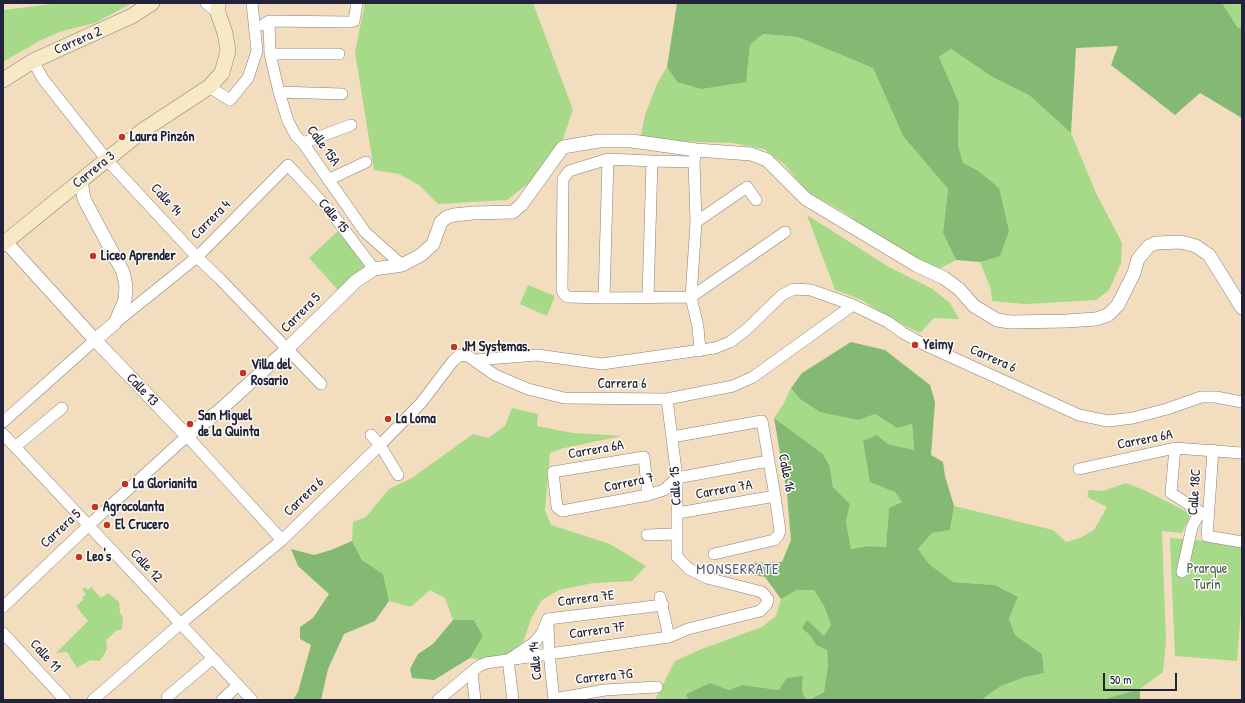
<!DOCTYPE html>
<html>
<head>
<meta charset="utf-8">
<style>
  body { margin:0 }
  #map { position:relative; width:1245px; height:703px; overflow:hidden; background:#f2ddbf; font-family:"Patrick Hand",sans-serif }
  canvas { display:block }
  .frame { position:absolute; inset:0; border:4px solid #22223b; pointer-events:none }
  .scale { position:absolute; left:1103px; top:673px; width:74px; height:18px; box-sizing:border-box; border:2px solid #22223b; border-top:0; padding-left:5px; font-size:12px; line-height:14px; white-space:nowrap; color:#22223b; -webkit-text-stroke:3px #fdfcf7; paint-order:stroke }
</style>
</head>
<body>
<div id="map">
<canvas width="1245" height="703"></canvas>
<div class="frame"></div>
<div class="scale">50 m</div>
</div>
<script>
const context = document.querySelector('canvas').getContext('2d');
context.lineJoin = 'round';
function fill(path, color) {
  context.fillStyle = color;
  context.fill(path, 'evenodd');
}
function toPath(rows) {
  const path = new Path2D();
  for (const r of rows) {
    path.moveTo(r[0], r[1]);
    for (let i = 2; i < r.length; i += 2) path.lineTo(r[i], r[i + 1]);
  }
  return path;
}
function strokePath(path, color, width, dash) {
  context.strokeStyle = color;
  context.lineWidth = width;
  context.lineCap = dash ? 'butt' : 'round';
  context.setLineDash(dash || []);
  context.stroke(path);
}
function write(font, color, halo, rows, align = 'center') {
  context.font = font + ' "Patrick Hand",sans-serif';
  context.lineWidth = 3;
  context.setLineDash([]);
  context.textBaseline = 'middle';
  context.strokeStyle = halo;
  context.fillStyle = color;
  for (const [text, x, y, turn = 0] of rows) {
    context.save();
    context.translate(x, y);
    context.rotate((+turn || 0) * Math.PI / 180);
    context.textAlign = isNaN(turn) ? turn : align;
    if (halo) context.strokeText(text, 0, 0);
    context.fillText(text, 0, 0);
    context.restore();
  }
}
const green = toPath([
  [60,3,132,3,95,23,62,31,39,41,3,62,3,10],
  [365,3,533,3,573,110,562,142,530,182,507,200,438,204,419,185,399,174,374,170,355,52],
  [1222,3,1242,3,1242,27,1238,28],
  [763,34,798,37,873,68,903,136,948,189,943,233,956,260,939,269,902,252,842,211,808,192,784,164,764,149,732,143,640,140,645,115,657,84,667,67,677,82,745,82,750,45],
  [951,49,994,78,1029,95,1071,133,1096,193,1122,243,1121,263,1109,290,1096,300,1025,304,992,301,991,289,980,262,1000,255,977,170,963,163,958,145,959,103,939,57],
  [807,215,889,267,931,288,950,303,959,319,934,318,920,333,893,320,862,300,835,290],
  [338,231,368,265,339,291,309,258],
  [528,285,555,296,547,316,520,304],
  [791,388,800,399,859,420,875,414,897,428,912,424,914,450,888,444,877,435,895,492,902,502,889,509,886,547,868,546,851,549,846,522,850,504,833,487,830,467,823,454,774,418,783,405],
  [512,408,538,414,537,426,573,433,622,436,564,448,550,453,545,510,551,525,610,544,646,566,632,581,593,583,559,590,542,600,532,617,523,642,505,656,485,660,470,658,483,636,474,620,453,620,445,598,430,590,411,607,389,601,383,574,362,560,352,541,353,522,366,517,389,489,412,478,473,434,488,438,505,426],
  [1126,483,1144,490,1191,514,1182,533,1162,531,1166,641,1163,672,1140,689,1101,700,981,700,1001,686,1025,677,1044,673,1042,654,1015,635,1009,617,1018,597,995,585,953,582,929,564,918,549,932,533,950,530,954,506,1053,530,1066,542,1080,538,1094,530,1107,507,1087,497,1089,490,1103,491],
  [1170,538,1242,544,1242,597,1237,661,1175,656],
  [85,587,88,590,91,587,101,598,108,593,119,602,120,613,123,617,122,629,116,631,106,640,107,649,100,661,90,660,77,668,67,652,56,653,88,621,76,606,83,600,82,598,86,594,82,590],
  [797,590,814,590,824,606,831,625,824,636,810,635,816,645,827,650,828,665,824,692,806,700,802,691,803,676,779,690,742,685,729,690,710,683,686,694,688,700,655,700,675,661,699,650,762,627,776,616,781,599]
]);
const forest = toPath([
  [677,3,1222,3,1238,28,1242,27,1242,118,1200,93,1175,115,1111,65,1118,46,1076,48,1071,133,1029,95,994,78,951,49,939,57,959,103,958,145,963,163,977,170,999,188,1009,231,1000,256,980,262,956,260,943,233,948,189,903,136,873,68,798,37,763,34,750,45,746,82,701,89,677,82,667,67],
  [851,342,885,350,930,385,935,402,931,455,943,462,945,476,954,506,950,530,932,533,918,549,929,564,953,582,995,585,1018,597,1009,618,1015,635,1042,654,1044,673,1025,677,1001,686,981,700,808,700,824,692,828,665,827,650,816,645,810,635,802,628,807,620,824,636,831,625,824,606,814,590,797,590,781,599,765,577,743,573,751,563,782,562,791,540,787,494,774,418,823,454,830,467,833,487,850,504,846,522,851,549,868,546,886,547,889,508,902,502,895,492,870,482,863,441,877,435,888,444,914,450,912,424,897,428,875,414,859,420,820,412,800,399,791,388,802,373],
  [352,541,362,560,383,574,389,601,375,621,344,634,328,669,321,700,293,700,298,692,311,645,300,639,300,627,313,618,329,594,298,566,291,549,314,555,331,550],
  [453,620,474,620,483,636,470,658,434,680,412,678,410,669,418,654,433,644],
  [803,676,802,691,806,700,688,700,686,694,710,683,729,690,742,685,779,690,787,678],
  [1140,689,1140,700,1101,700]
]);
const minor = toPath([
  [206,3,218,13],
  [269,21,270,54,279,92,288,121,296,136,303,143,365,232,402,265],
  [263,25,269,21,350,22,354,21,357,3],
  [270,54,339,54],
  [33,61,43,79,107,160,197,257,220,279,321,384],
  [209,87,230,100,248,78,257,51,252,3],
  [279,92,342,94],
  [303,143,351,125],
  [696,150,694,162,696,222,691,297,698,327,700,351],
  [652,161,694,162],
  [328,180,366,162],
  [696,222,747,187,756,200],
  [648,297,652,161,608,159,569,171,563,179,562,290,564,294,568,297,604,298,691,297,785,232],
  [604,298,608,159],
  [115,323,197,257,288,165,331,212,374,269],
  [475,360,537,355,602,364,715,348,730,342,746,330,782,295,794,289,811,290,853,305],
  [3,422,95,340],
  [3,434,252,700],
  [371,435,380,445,398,475],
  [672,437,762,421,775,496,780,531,778,536,774,540,714,554],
  [15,447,62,408],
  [1175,448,1171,493,1208,517],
  [1213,450,1207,536,1242,542],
  [1079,469,1175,448,1242,453],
  [648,495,644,457,553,472,557,507,562,511,648,495,664,490,677,478,768,461],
  [678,513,775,496],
  [647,535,676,534],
  [1182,572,1192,527,1200,512],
  [660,597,669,637],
  [3,607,88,526,187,436,282,540],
  [548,623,549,653,554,700],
  [3,633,65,700],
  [472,672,475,700],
  [167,697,212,659],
  [554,699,605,690,657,687],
  [93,700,180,624,282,540,380,445,421,403,453,361,460,355,468,356,495,375,528,389,564,398,667,399,733,386,753,377,853,305,888,322,903,333,925,345,1079,415,1108,421,1133,418,1167,409,1201,397,1216,397,1242,402],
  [222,700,237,686],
  [438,700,479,666,486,663,669,637,688,629,760,611,767,604,768,599,762,592,707,578,689,569,677,557,677,478,667,399],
  [513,700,508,660,535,642,542,633,548,619,663,605]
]);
const tertiary = toPath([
  [81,180,84,199,123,272,126,286,125,300,115,323,95,340],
  [6,242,95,340,187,436,220,410,287,349,356,281,374,269,402,265,421,255,433,244,441,222,447,217,454,215,473,213,513,212,522,204,563,147,599,141,632,141,696,150,751,154,767,160,806,199,916,265,944,278,959,289,974,306,997,320,1010,322,1067,321,1096,319,1108,315,1118,305,1134,273,1138,259,1149,246,1156,243,1181,242,1196,246,1209,255,1242,308]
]);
const secondary = toPath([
  [3,80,33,61,132,16,152,3],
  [3,244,142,131,209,87,222,73,228,51,225,33,218,13,218,3]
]);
const markers = [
  [122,137,4,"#c8321e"],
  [93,256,4,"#c8321e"],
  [915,345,4,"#c8321e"],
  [454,347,4,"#c8321e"],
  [243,373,4,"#c8321e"],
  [388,419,4,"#c8321e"],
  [190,424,4,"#c8321e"],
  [125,484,4,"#c8321e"],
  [95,507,4,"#c8321e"],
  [107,525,4,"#c8321e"],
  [79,557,4,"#c8321e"]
];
const streetNames = [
  ["Carrera 2",78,41,-24],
  ["Calle 15A",323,146,54],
  ["Carrera 3",94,170,-39],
  ["Calle 14",166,200,47],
  ["Calle 15",333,216,51],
  ["Carrera 4",211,220,-45],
  ["Carrera 5",301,313,-45],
  ["Carrera 6",993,359,24],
  ["Carrera 6",622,384],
  ["Calle 13",142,390,46],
  ["Carrera 6A",1145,440,-11],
  ["Carrera 6A",596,450,-10],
  ["Calle 16",786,473,79],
  ["Carrera 7",629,483,-12],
  ["Calle 15",676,486,-93],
  ["Carrera 7A",724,490,-10],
  ["Calle 18C",1195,492,-86],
  ["Carrera 6",304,497,-44],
  ["Carrera 5",61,529,-43],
  ["Calle 12",146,566,47],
  ["Carrera 7E",586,599,-7],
  ["Carrera 7F",597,631,-8],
  ["Calle 11",45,656,48],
  ["Calle 14",536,661,-95],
  ["Carrera 7G",604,677,-6]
];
const poiNames = [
  ["Laura Pinzón",130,137],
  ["Liceo Aprender",101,256],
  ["Yeimy",923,345],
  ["JM Systemas.",462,347],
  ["Villa del",251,365],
  ["Rosario",251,381],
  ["San Miguel",198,416],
  ["de la Quinta",198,432],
  ["La Loma",396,419],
  ["La Glorianita",133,484],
  ["Agrocolanta",103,507],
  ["El Crucero",115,525],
  ["Leo's",87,557]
];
const parkNames = [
  ["Prarque",1207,569],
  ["Turín",1207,585]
];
const neighbourhoodNames = [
  ["MONSERRATE",738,570]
];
fill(green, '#a6d988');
fill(forest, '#84b974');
strokePath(minor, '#8a807d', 12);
strokePath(tertiary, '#8a807d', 14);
strokePath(secondary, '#8a807d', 16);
strokePath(minor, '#fff', 11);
strokePath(tertiary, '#fff', 13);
strokePath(secondary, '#f6e9c3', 15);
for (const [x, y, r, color] of markers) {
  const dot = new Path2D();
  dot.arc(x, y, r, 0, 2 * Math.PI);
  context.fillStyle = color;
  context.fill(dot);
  strokePath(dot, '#fdfcf7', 1.5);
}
write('14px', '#22223b', '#fdfcf7', streetNames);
write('bold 14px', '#22223b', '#fdfcf7', poiNames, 'left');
write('14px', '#4a5952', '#fdfcf7', parkNames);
context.letterSpacing = '1px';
write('15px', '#5a557e', '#fdfcf7', neighbourhoodNames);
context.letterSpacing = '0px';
</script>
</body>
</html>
